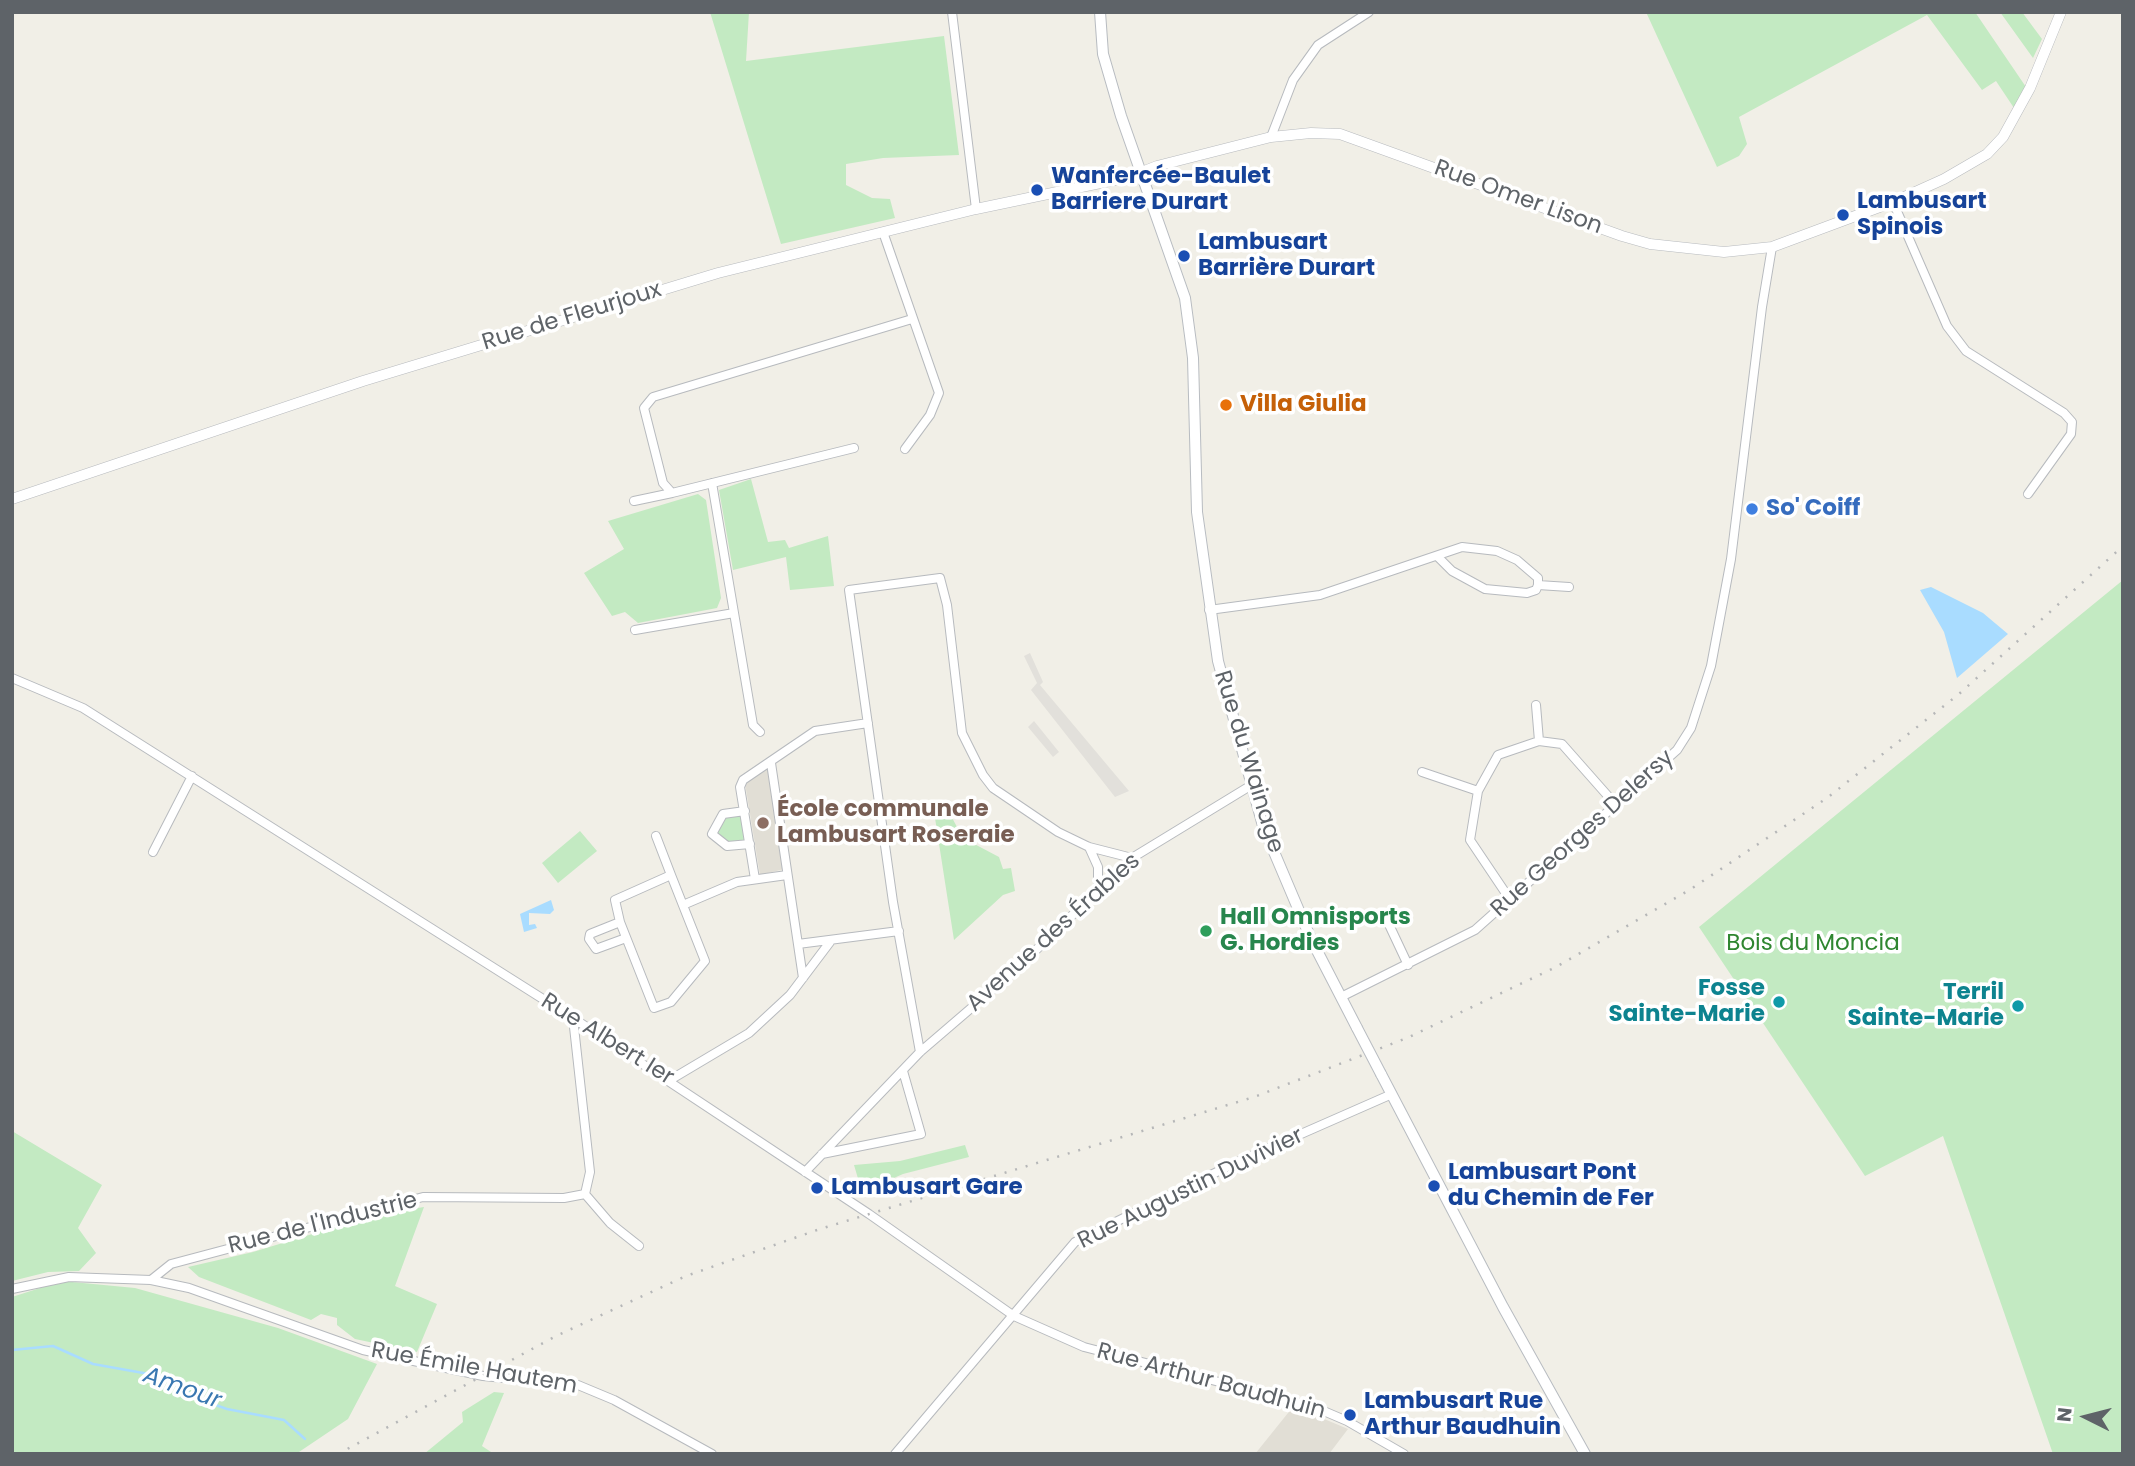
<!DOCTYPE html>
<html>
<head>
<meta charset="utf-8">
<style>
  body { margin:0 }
  #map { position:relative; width:2135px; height:1466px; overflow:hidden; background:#f1efe7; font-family:Poppins,sans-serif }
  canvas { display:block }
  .frame { position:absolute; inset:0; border:14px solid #5e6368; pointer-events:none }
  .north { position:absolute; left:2051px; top:1382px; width:70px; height:70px; -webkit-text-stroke:5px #fff; paint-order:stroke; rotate:276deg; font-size:19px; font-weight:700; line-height:28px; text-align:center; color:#5e6368 }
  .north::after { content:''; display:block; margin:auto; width:24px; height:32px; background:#5e6368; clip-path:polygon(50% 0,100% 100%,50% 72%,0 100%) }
</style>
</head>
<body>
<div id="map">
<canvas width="2135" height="1466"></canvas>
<div class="frame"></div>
<div class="north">N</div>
</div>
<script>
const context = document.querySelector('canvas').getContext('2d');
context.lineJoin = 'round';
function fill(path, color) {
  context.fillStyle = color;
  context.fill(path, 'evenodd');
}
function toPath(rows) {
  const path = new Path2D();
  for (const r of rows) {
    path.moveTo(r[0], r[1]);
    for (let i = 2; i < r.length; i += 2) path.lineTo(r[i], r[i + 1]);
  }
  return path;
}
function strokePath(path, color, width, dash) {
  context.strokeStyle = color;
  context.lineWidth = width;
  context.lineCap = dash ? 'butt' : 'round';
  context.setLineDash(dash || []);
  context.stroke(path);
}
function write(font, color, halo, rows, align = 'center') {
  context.font = font + ' Poppins,sans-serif';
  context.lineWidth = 7;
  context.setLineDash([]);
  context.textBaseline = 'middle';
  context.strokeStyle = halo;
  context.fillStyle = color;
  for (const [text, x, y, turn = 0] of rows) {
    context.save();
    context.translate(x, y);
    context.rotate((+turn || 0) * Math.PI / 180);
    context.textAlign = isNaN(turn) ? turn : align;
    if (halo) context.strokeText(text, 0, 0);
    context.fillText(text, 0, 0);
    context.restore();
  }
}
const industrial = toPath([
  [1030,653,1043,682,1040,685,1129,791,1115,797,1031,690,1037,683,1024,656],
  [1034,721,1059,752,1053,757,1028,727]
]);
const education = toPath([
  [766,769,769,772,784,869,760,875,745,783],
  [1292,1408,1317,1416,1348,1429,1329,1454,1255,1454]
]);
const green = toPath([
  [710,12,749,12,746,61,944,36,959,155,883,158,846,164,846,185,872,198,890,199,895,218,781,244],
  [1646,12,1975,12,2026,87,2014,108,1996,81,1982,90,1927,15,1739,117,1747,144,1739,156,1717,167],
  [2000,12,2022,12,2042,39,2033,58],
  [751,479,768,542,785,540,789,548,828,536,834,586,790,590,786,557,733,570,719,490],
  [698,494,706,500,721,598,717,608,638,623,625,612,612,616,584,573,624,549,608,521],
  [2123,580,2123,1454,2053,1454,1943,1136,1865,1176,1699,927],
  [950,814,963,838,999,857,1003,869,1011,868,1015,891,1003,895,954,940,935,818],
  [742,815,746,840,726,842,716,834,725,817],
  [580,831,597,851,558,883,542,863],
  [12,1131,102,1185,78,1228,96,1253,79,1271,48,1272,12,1281],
  [965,1145,969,1157,903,1174,862,1192,854,1165,900,1161],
  [424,1207,395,1286,437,1304,417,1352,355,1339,337,1325,337,1318,321,1314,311,1320,199,1277,188,1267,253,1252,375,1215],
  [62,1281,135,1288,278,1328,377,1364,348,1419,296,1454,12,1454,12,1297],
  [494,1392,504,1393,482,1446,494,1454,424,1454,463,1422,462,1412]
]);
const water = toPath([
  [1931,587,1983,613,2008,634,1957,678,1944,632,1920,590],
  [551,900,554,910,550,914,529,913,529,925,535,924,537,928,524,932,520,914]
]);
const stream = toPath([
  [12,1350,53,1346,93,1364,160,1376,204,1401,227,1409,284,1420,305,1439]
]);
const minor = toPath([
  [952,12,976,209],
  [1271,137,1293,80,1318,45,1369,12],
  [1893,202,1947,326,1966,351,2064,413,2072,422,2071,434,2028,494],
  [883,232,939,393,930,415,905,449],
  [854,448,672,493,663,483,644,408,653,397,912,319],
  [712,483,753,725,760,732],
  [634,501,672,493],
  [1538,585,1569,587],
  [1209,610,1320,595,1462,547,1497,551,1517,560,1538,578,1538,585,1536,590,1527,593,1485,589,1452,571,1437,556],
  [635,630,734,613],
  [12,678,83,708,573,1018,869,1214,1014,1316,1084,1347,1312,1406,1347,1421,1404,1454],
  [1536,705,1539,741],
  [771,763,803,978],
  [1422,772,1478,791],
  [745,811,723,814,712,834,727,846,750,844],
  [656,836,671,875],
  [1089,847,1098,867,1098,890],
  [153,852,192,776],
  [671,875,705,961,671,1002,654,1008,620,922,615,900,671,875],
  [755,879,740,787,743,780,815,731,868,723],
  [1511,901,1470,840,1478,791,1498,755,1539,741,1562,744,1615,804],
  [683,905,737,882,787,875],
  [1384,914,1408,965],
  [620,922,590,934,589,939,596,949,626,938],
  [798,944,899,931],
  [1341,997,1475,930,1677,750,1691,728,1711,666,1731,559,1762,307,1772,247],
  [573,1018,590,1172,585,1194,610,1223,639,1246],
  [920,1052,893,902,849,590,940,578,947,605,962,733,983,775,993,788,1058,832,1089,847,1132,858],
  [670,1080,749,1033,790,995,830,942],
  [822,1154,921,1134,903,1071],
  [805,1172,920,1052,1012,973,1132,858,1250,786],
  [151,1280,171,1264,423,1197,564,1198,585,1194],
  [12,1289,69,1277,151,1280,189,1288,363,1350,483,1376,578,1385,614,1400,712,1454],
  [895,1454,1075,1242,1235,1163,1392,1094]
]);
const tertiary = toPath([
  [12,499,363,381,718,273,976,209,1129,177,1157,166,1271,137,1311,133,1340,134,1622,236,1650,244,1724,252,1772,247,1893,202,1944,179,1987,154,2003,137,2030,88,2061,12]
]);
const secondary = toPath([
  [1100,12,1103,54,1121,116,1185,298,1193,358,1197,512,1218,661,1263,826,1311,939,1357,1028],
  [1381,1074,1503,1307,1585,1454]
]);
const rail = toPath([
  [338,1454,556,1336,686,1276,820,1229,1254,1097,1407,1038,1556,967,1691,889,1827,798,1959,694,2123,546]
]);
const secondaryBridge = toPath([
  [1357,1028,1381,1074]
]);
const markers = [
  [1037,190,7,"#1a4fb4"],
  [1843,215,7,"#1a4fb4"],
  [1184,256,7,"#1a4fb4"],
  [1226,405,7,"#e8710a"],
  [1752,509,7,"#3f7fe0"],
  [763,823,7,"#8d6e63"],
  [1206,931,7,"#2e9e5b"],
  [1779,1002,7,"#0f9aa8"],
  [2018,1006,7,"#0f9aa8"],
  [1434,1186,7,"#1a4fb4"],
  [817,1188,7,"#1a4fb4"],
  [1350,1415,7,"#1a4fb4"]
];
const transitNames = [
  ["Wanfercée-Baulet",1051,177],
  ["Barriere Durart",1051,203],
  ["Lambusart",1857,202],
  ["Spinois",1857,228],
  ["Lambusart",1198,243],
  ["Barrière Durart",1198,269],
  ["Lambusart Pont",1448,1173],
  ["du Chemin de Fer",1448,1199],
  ["Lambusart Gare",831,1188],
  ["Lambusart Rue",1364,1402],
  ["Arthur Baudhuin",1364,1428]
];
const streetNames = [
  ["Rue Omer Lison",1518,198,20],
  ["Rue de Fleurjoux",572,317,-17],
  ["Rue du Wainage",1248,762,73],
  ["Rue Georges Delersy",1583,834,-42],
  ["Avenue des Érables",1054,933,-42],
  ["Rue Albert Ier",607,1040,32],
  ["Rue Augustin Duvivier",1191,1189,-26],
  ["Rue de l'Industrie",323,1224,-14],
  ["Rue Émile Hautem",474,1369,10],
  ["Rue Arthur Baudhuin",1211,1382,15]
];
const foodNames = [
  ["Villa Giulia",1240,405]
];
const shopNames = [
  ["So' Coiff",1766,509]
];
const educationNames = [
  ["École communale",777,810],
  ["Lambusart Roseraie",777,836]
];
const leisureNames = [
  ["Hall Omnisports",1220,918],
  ["G. Hordies",1220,944]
];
const parkNames = [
  ["Bois du Moncia",1813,944]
];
const cultureNames = [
  ["Fosse",1765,989],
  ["Sainte-Marie",1765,1015],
  ["Terril",2004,993],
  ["Sainte-Marie",2004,1019]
];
const waterNames = [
  ["Amour",182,1389,20]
];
fill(industrial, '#e2e0db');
fill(education, '#e1ded5');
fill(green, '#c3eac2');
fill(water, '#a9dcff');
strokePath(stream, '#a9dcff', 2.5);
strokePath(minor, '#b7babe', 10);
strokePath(tertiary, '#b7babe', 11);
strokePath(secondary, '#b8bcc1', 12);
strokePath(minor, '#fff', 8);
strokePath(tertiary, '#fff', 10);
strokePath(secondary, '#fff', 10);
strokePath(rail, '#b6b7b8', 2.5, [2, 9]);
strokePath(secondaryBridge, '#b8bcc1', 12, []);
strokePath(secondaryBridge, '#fff', 10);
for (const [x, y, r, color] of markers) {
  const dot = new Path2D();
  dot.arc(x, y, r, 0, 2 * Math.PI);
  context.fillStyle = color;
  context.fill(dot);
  strokePath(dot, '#fff', 2.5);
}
write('bold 23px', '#164399', '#fff', transitNames, 'left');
write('23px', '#5e6368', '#fff', streetNames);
write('bold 23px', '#c56008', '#fff', foodNames, 'left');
write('bold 23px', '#366cbe', '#fff', shopNames, 'left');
write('bold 23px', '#785e54', '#fff', educationNames, 'left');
write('bold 23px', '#27864d', '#fff', leisureNames, 'left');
write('23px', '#2f8630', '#fff', parkNames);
write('bold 23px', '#0d838f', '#fff', cultureNames, 'right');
write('italic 24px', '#3a78b1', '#fff', waterNames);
</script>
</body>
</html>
